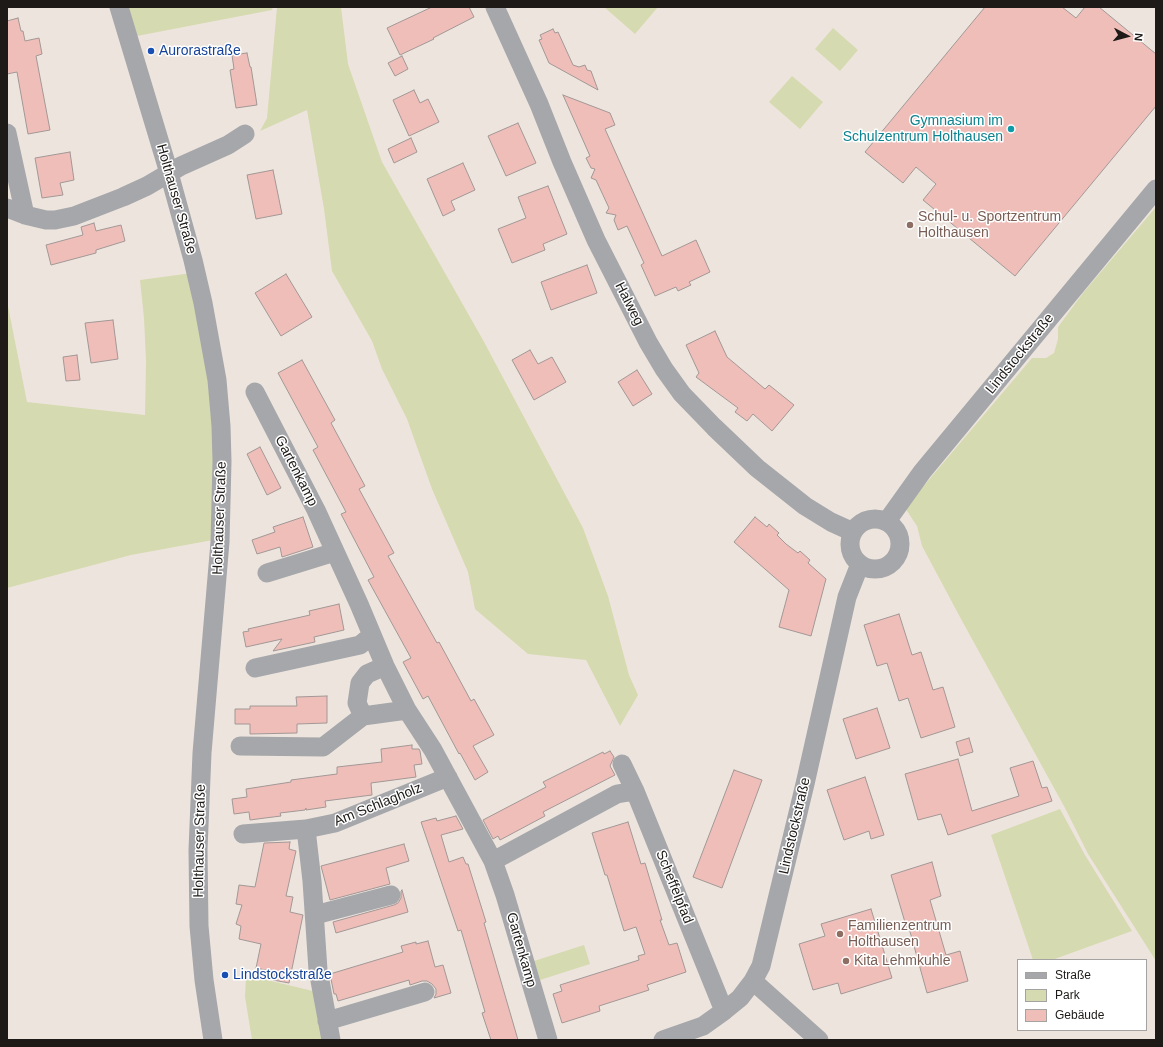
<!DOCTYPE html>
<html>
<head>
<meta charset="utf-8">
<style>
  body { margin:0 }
  #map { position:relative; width:1163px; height:1047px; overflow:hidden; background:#ede5dd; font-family:Helvetica,sans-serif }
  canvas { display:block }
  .frame { position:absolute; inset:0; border:8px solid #1d1a17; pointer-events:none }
  .legend { position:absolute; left:1017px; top:959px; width:130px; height:72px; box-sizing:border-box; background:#fff; border:1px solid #a5a3a2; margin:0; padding:5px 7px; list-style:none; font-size:12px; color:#1d1a17 }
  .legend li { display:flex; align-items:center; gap:8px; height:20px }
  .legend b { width:20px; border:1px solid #a5a3a2 }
  .north { position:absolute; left:1107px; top:16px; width:40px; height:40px; -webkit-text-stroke:3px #fff; paint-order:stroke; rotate:96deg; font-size:11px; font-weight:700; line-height:16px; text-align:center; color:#1d1a17 }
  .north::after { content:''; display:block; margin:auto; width:14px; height:18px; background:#1d1a17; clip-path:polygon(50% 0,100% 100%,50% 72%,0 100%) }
</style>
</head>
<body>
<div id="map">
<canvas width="1163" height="1047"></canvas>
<div class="frame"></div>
<ul class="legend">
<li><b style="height:5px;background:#a6a7ab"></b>Straße</li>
<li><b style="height:11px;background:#d6dab0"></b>Park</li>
<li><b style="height:11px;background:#efbeb9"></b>Gebäude</li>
</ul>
<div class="north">N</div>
</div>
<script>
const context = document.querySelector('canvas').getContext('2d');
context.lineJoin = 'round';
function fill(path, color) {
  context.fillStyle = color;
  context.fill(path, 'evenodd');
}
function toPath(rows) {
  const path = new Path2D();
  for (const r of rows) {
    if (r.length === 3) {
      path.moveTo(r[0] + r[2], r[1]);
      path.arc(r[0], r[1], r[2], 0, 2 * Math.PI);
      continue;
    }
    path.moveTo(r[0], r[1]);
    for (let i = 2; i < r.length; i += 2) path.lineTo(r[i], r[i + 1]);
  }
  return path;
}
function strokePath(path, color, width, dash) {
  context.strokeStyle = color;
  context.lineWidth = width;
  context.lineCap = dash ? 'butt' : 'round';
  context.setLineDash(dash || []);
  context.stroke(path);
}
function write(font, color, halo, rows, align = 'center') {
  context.font = font + ' Helvetica,sans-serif';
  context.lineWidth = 3;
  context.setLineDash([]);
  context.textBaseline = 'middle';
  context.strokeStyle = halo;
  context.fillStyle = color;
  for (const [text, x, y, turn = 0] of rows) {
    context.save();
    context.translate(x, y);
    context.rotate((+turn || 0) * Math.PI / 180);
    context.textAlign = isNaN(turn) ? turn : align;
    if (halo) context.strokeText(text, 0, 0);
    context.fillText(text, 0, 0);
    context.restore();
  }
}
const green = toPath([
  [128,7,273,7,272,10,137,36],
  [277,7,341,7,348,64,382,162,483,340,583,528,608,596,629,675,638,695,620,726,586,660,528,654,475,609,468,572,432,489,407,419,382,369,372,341,332,271,324,209,307,110,260,131,267,118],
  [604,7,658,7,635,34],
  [833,28,858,50,840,71,815,49],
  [792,76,823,102,800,129,769,102],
  [1156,207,1156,961,1088,854,1065,808,961,619,922,546,917,526,905,508,1032,358,1046,358,1054,353,1058,339,1058,327,1083,293],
  [192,273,213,381,213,540,131,555,7,588,7,301,27,402,145,415,146,361,144,318,140,280],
  [1060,809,1085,855,1132,931,1052,960,1033,960,991,835],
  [584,945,590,964,540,980,534,961],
  [246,975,313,991,322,1040,252,1040,245,997]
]);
const building = toPath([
  [432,7,469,7,474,17,433,38,434,39,400,55,387,28,432,7],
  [985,7,1062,7,1076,18,1085,7,1099,7,1156,54,1156,106,1015,276,923,200,936,184,916,167,903,183,865,152,985,7],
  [18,18,21,31,23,31,25,41,39,38,42,54,36,56,50,130,28,134,17,72,7,74,7,21,18,18],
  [553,29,555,33,558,32,573,65,579,67,585,65,587,70,591,71,598,90,549,63,539,40,542,39,540,35,553,29],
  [247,53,250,67,251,67,257,105,236,108,230,70,234,69,232,55,247,53],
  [402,56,408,69,395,76,388,63,402,56],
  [414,90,420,103,428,99,439,122,409,136,393,100,414,90],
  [563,95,610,113,615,125,605,129,662,256,696,240,710,272,689,282,691,285,678,291,676,287,655,296,641,265,644,263,627,226,618,230,614,220,616,215,606,213,609,208,596,180,591,178,595,169,591,168,586,158,590,156,563,95],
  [518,123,536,163,506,176,488,136,518,123],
  [411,138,417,152,394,163,388,149,411,138],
  [70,152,74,180,60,183,63,195,42,198,35,158,70,152],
  [463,163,475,190,451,201,455,210,443,216,427,179,463,163],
  [273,170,282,214,256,219,247,175,273,170],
  [548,186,567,234,543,244,545,250,512,263,498,229,526,218,518,197,548,186],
  [94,223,96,231,121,225,125,241,96,250,96,253,51,265,46,245,83,235,81,227,94,223],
  [587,265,597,293,551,310,541,282,587,265],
  [286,274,312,317,281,336,255,293,286,274],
  [113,320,118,359,91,363,85,323,113,320],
  [715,331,727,357,765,389,769,385,794,405,772,431,753,414,747,421,735,412,738,408,696,377,699,373,686,345,715,331],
  [530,350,538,364,552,357,566,382,534,400,512,360,530,350],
  [77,355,80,380,66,381,63,357,77,355],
  [302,360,335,420,331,423,365,486,359,489,394,553,388,556,437,643,439,642,471,701,474,699,494,735,473,746,488,772,475,780,460,753,459,754,428,696,423,699,403,662,411,658,368,580,374,577,341,514,346,512,313,450,318,447,278,373,302,360],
  [637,370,652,394,633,406,618,382,637,370],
  [260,447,281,488,267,495,247,454,260,447],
  [303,517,313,547,282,557,280,547,257,554,252,540,275,532,273,527,303,517],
  [755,517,767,527,769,524,779,533,777,535,786,544,798,553,800,551,810,560,808,563,826,579,811,636,779,627,789,590,734,542,755,517],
  [339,604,344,630,314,637,315,642,273,651,282,639,246,647,243,632,249,631,248,629,310,615,309,611,339,604],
  [899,614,912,655,921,652,933,690,943,687,955,727,921,738,908,698,899,701,887,663,877,666,864,625,899,614],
  [327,696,327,723,297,724,297,733,250,734,250,724,235,724,235,709,250,709,250,706,297,706,296,697,327,696],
  [877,708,890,748,856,759,843,719,877,708],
  [969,738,973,752,960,756,956,742,969,738],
  [412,745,412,749,419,749,420,751,422,764,414,765,416,777,371,783,372,795,325,801,326,807,306,810,306,808,305,810,280,813,281,816,265,818,250,820,249,812,234,814,232,799,247,797,246,789,291,782,291,780,337,774,337,767,382,762,381,749,412,745],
  [610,751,614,757,610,766,615,775,543,812,545,816,500,840,498,836,493,839,483,820,546,787,543,782,603,752,604,754,610,751],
  [958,759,972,811,1019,796,1010,768,1033,761,1042,788,1047,787,1052,801,948,835,941,814,918,820,905,774,958,759],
  [734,770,762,780,722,888,693,877,734,770],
  [865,777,884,835,871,839,869,831,844,840,827,790,865,777],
  [456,816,463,829,441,835,449,862,463,857,466,864,468,864,486,922,484,923,518,1040,491,1040,482,1013,485,1012,461,930,458,931,421,822,436,818,437,821,456,816],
  [628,822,641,864,645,863,662,920,660,920,669,945,677,943,686,972,647,985,649,990,599,1006,600,1011,562,1023,553,994,562,991,560,985,639,960,638,956,645,954,636,927,624,931,607,875,605,875,592,833,628,822],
  [290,842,289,849,296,851,286,896,293,897,290,912,303,915,289,983,273,980,275,972,256,968,261,944,239,939,241,926,236,924,242,905,236,904,239,885,255,887,264,843,290,842],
  [404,844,409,861,386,868,390,884,330,900,321,866,404,844],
  [932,862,941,896,930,900,946,955,960,951,968,981,927,993,909,928,907,929,891,875,932,862],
  [402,890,408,912,336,933,333,922,394,905,398,903,401,898,401,891,402,890],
  [871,909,892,978,841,994,838,983,813,990,799,944,825,936,821,924,871,909],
  [428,941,435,967,443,965,451,993,434,998,436,994,436,989,432,984,427,981,422,981,410,985,409,980,338,1001,336,994,334,994,330,974,403,952,401,946,416,942,416,944,428,941]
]);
const minor = toPath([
  [119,7,169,173,193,260,203,303,217,380,221,426,222,461,220,542,202,753,198,850,199,926,204,980,213,1040],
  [495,7,539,104,562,162,596,240,648,342,664,369,682,394,714,427,757,468,805,506,831,522,853,532],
  [7,133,25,215],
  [7,208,25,215,46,220,55,220,74,216,123,197,147,186,181,166,228,145,245,134],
  [255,392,316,510,359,604,385,666,407,710,433,750,493,861,505,895,548,1040],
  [875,544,25],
  [887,521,922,472,1156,189],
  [267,573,335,552],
  [385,666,367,674,360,683,357,703,363,716,407,710],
  [255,668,360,645,372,635],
  [240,746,323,747,363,716],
  [622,764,635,791,724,1011],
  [243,834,306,829],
  [493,861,617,794,635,791],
  [315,915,391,895],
  [753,981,819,1040],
  [327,1021,425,992],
  [331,1040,318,970,312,881,306,829,335,823,448,777],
  [663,1040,703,1026,724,1011,740,998,753,981,761,966,805,784,847,597,860,564]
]);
const markers = [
  [151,51,4,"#1a4fb4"],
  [1011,129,4,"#0f9aa8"],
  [910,225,4,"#8d6e63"],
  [840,934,4,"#8d6e63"],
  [846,961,4,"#8d6e63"],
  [225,975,4,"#1a4fb4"]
];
const transitNames = [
  ["Aurorastraße",159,51],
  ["Lindstockstraße",233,975]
];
const cultureNames = [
  ["Gymnasium im",1003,121],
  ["Schulzentrum Holthausen",1003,137]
];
const streetNames = [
  ["Holthauser Straße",176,199,74],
  ["Halweg",629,304,63],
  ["Lindstockstraße",1020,354,-51],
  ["Gartenkamp",296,471,63],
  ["Holthauser Straße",220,518,-88],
  ["Am Schlagholz",378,805,-22],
  ["Lindstockstraße",795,826,-77],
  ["Holthauser Straße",200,841,-89],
  ["Scheffelpfad",674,887,68],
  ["Gartenkamp",521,950,74]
];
const educationNames = [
  ["Schul- u. Sportzentrum",918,217],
  ["Holthausen",918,233],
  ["Familienzentrum",848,926],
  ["Holthausen",848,942],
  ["Kita Lehmkuhle",854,961]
];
fill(green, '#d6dab0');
fill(building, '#efbeb9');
strokePath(building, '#a29796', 1);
strokePath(minor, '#a6a7ab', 19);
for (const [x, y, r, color] of markers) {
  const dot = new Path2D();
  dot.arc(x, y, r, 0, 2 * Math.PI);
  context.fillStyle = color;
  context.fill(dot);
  strokePath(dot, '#fff', 1.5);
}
write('14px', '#164399', '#fff', transitNames, 'left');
write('14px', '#0d838f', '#fff', cultureNames, 'right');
write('14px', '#1d1a17', '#fff', streetNames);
write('14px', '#785e54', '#fff', educationNames, 'left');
</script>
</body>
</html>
